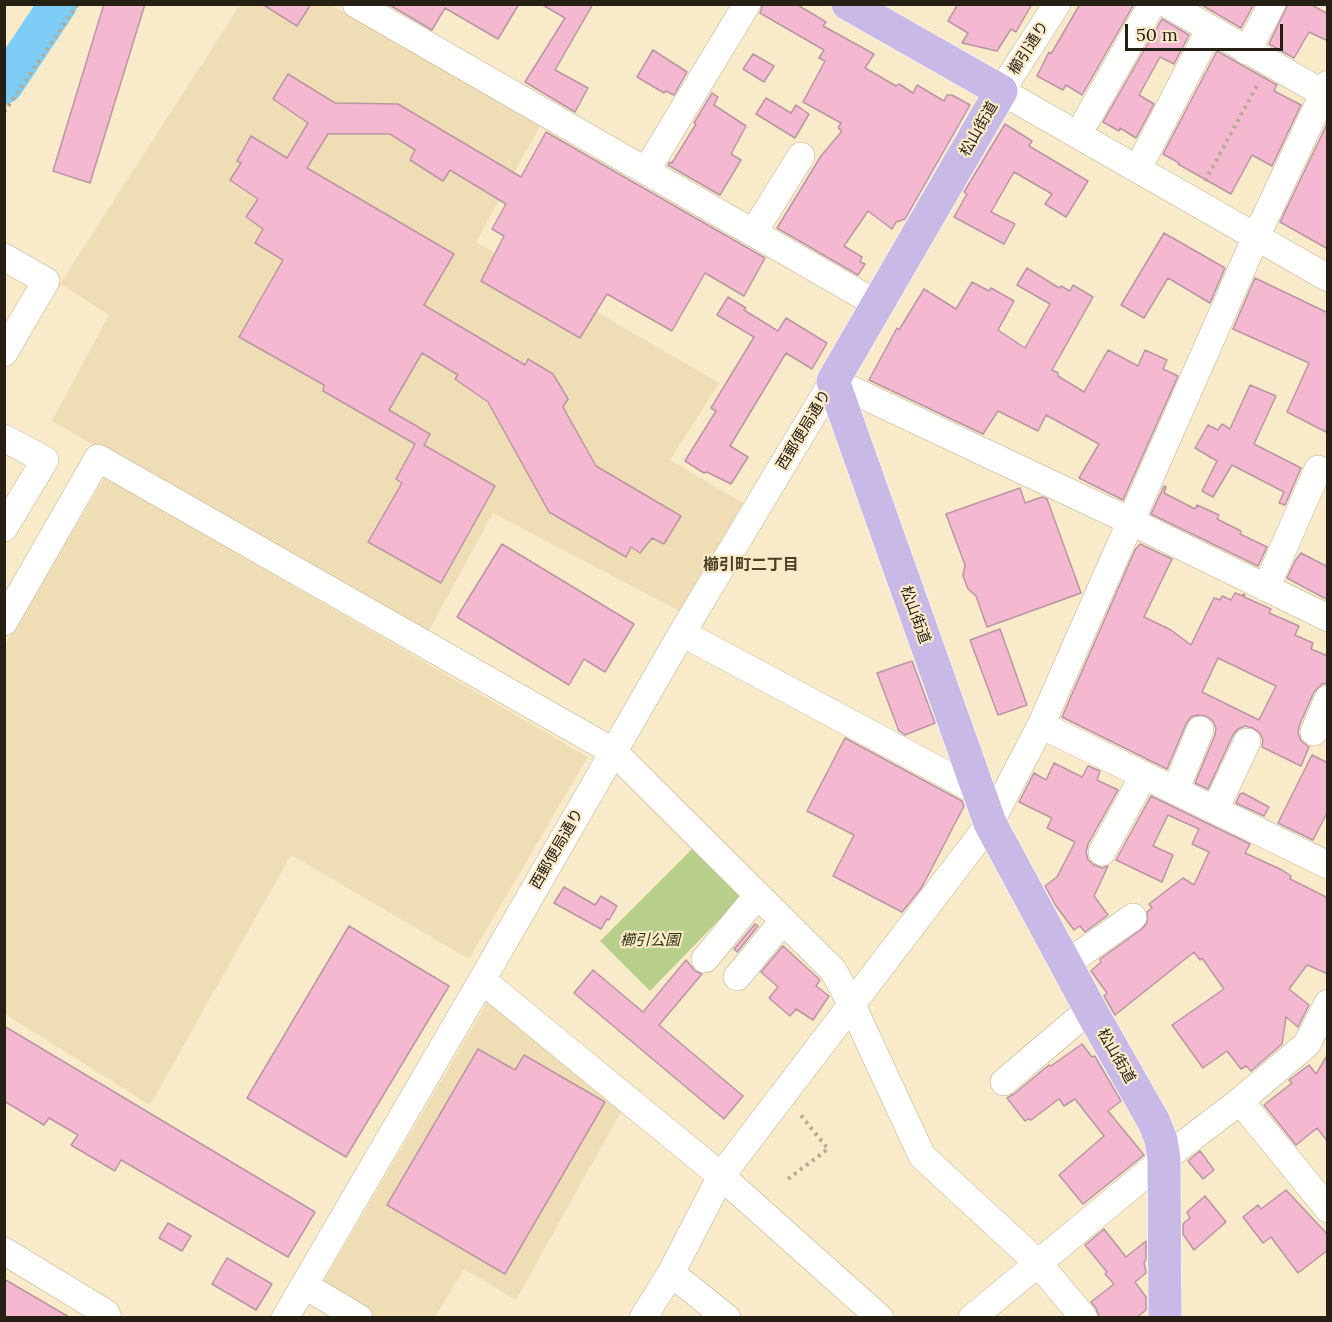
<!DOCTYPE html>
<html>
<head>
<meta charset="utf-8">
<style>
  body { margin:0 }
  #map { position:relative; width:1332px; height:1322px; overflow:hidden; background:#f9eac9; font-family:Lora,serif }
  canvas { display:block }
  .frame { position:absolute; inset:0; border:6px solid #262014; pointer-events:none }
  .scale { position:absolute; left:1125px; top:24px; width:158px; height:27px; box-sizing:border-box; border:3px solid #262014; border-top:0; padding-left:8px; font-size:18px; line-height:21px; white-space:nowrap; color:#262014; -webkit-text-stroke:4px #f9eac9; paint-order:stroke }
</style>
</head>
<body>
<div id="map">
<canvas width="1332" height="1322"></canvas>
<div class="frame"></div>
<div class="scale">50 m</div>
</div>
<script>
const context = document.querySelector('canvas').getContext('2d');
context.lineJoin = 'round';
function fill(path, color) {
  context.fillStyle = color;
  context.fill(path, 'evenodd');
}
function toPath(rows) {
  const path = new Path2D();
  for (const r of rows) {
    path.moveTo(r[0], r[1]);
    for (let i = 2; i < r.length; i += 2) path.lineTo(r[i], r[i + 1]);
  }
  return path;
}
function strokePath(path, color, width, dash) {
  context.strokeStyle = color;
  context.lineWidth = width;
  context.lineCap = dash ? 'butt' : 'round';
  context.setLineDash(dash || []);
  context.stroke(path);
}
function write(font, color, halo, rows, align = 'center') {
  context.font = font + ' Lora,"Noto Sans JP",serif';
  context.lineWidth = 4.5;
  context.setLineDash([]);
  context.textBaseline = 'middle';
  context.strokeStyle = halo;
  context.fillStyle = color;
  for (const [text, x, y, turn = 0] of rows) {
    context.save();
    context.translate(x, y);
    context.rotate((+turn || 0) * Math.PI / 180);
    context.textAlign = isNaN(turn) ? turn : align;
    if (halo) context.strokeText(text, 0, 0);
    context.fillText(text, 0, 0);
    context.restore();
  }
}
const built = toPath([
  [240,5,331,5,540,126,476,242,719,383,670,460,743,503,679,611,493,513,426,636,52,421,109,315,60,284],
  [105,477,588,757,469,959,291,855,150,1105,5,1014,5,645],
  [489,1000,622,1110,516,1300,464,1269,435,1317,371,1317,323,1282]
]);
const green = toPath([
  [693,848,741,897,650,991,600,941]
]);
const river = toPath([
  [4,85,58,4]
]);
const building = toPath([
  [104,4,145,4,90,183,53,171,104,4],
  [262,4,311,4,297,26,262,4],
  [388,4,519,4,498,39,445,8,432,30,388,4],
  [541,4,593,4,555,70,588,88,575,112,525,82,565,18,541,4],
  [763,4,796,4,826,22,823,26,874,54,865,68,896,86,899,84,913,93,917,85,944,101,947,95,952,95,970,105,905,219,896,222,892,229,868,211,844,246,862,257,860,262,865,264,858,275,777,228,821,156,842,131,838,128,841,123,803,102,825,61,819,58,824,50,760,13,763,4],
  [958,4,1032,4,1016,32,1011,29,997,51,962,43,968,33,948,21,958,4],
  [1080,4,1134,4,1082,95,1066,85,1063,90,1037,76,1049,52,1051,54,1080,4],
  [1200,4,1254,4,1241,28,1200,4],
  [1288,4,1310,4,1328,14,1328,41,1309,32,1294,58,1269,44,1288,4],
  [1162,19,1189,35,1174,64,1160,57,1139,95,1154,104,1136,138,1120,128,1119,131,1103,122,1162,19],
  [653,50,687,72,674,95,666,91,664,93,637,77,653,50],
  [1217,51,1277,85,1274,91,1301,105,1272,166,1252,155,1231,194,1178,164,1179,163,1163,154,1217,51],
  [753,54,774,66,764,82,743,69,753,54],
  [288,74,335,103,398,104,521,177,546,132,765,258,744,296,705,273,672,331,607,294,580,338,481,281,504,236,492,229,506,204,450,170,443,181,410,160,415,150,390,134,328,134,307,168,454,254,424,305,525,365,528,359,553,374,568,399,563,407,596,466,681,516,664,544,652,538,640,553,631,547,626,557,549,512,488,402,455,379,458,375,422,353,389,410,430,434,424,445,495,486,441,583,368,542,402,483,396,479,415,444,323,391,324,385,239,337,283,260,255,243,263,229,246,217,258,199,230,180,241,163,237,161,251,136,287,158,308,123,273,99,288,74],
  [712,93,718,97,714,105,746,126,731,154,741,160,720,195,668,165,670,162,672,163,696,124,694,123,712,93],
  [766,98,791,113,796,105,809,114,795,138,756,114,766,98],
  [1328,122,1328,249,1280,222,1328,122],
  [1005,124,1032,141,1029,146,1088,181,1066,217,1045,204,1052,194,1014,172,991,212,1015,224,1004,244,954,217,967,194,964,192,1005,124],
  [1164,233,1225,268,1210,303,1168,278,1144,318,1121,305,1164,233],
  [1027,268,1059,288,1061,286,1070,291,1073,285,1093,297,1052,370,1058,373,1058,376,1084,392,1108,350,1138,366,1145,350,1167,360,1163,369,1178,376,1123,500,1079,478,1099,444,1046,415,1038,431,998,411,983,434,869,380,897,328,899,330,924,289,956,309,972,282,989,291,991,288,1014,301,998,330,1025,348,1050,304,1017,285,1027,268],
  [1255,278,1328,313,1328,433,1287,412,1309,363,1233,329,1255,278],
  [728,297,746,308,744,310,778,331,786,318,827,343,812,369,786,353,730,446,748,457,731,484,707,472,704,473,685,461,716,411,711,408,754,337,717,315,728,297],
  [1250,385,1276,396,1254,444,1301,468,1285,505,1279,503,1284,492,1232,465,1213,497,1202,491,1217,461,1195,448,1208,425,1218,430,1222,424,1230,429,1250,385],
  [1164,486,1166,487,1164,493,1195,509,1197,505,1219,515,1217,519,1241,531,1240,534,1267,547,1258,566,1151,514,1164,486],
  [1020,488,1025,503,1042,497,1047,499,1081,593,987,627,976,596,968,589,963,576,965,565,946,514,1020,488],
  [502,544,634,624,605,672,584,659,569,685,457,617,502,544],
  [1140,544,1172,559,1144,617,1171,630,1191,645,1214,598,1220,600,1222,596,1231,600,1235,593,1243,596,1243,594,1245,595,1244,597,1271,609,1269,613,1299,626,1295,635,1313,643,1311,649,1328,656,1328,683,1322,684,1314,692,1299,726,1298,733,1301,741,1309,747,1301,766,1262,747,1263,740,1260,733,1253,728,1245,726,1238,729,1233,735,1208,789,1195,783,1215,735,1216,728,1213,721,1206,716,1197,715,1191,717,1186,724,1167,769,1062,717,1135,550,1140,544],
  [1218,658,1276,686,1259,720,1202,692,1218,658],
  [1301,553,1328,567,1328,600,1287,578,1295,561,1301,553],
  [1000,629,1027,705,998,715,970,640,1000,629],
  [912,661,935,723,905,735,899,731,877,673,912,661],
  [845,738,962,801,964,806,922,887,902,912,833,876,854,835,807,811,845,738],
  [1312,755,1328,763,1328,811,1313,840,1278,823,1312,755],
  [1054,763,1082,777,1088,766,1100,771,1097,780,1118,790,1088,844,1086,852,1088,860,1094,865,1102,868,1108,866,1094,896,1108,915,1085,932,1080,926,1074,930,1056,906,1045,886,1057,877,1075,842,1047,828,1052,818,1019,802,1034,773,1046,780,1054,763],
  [1243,793,1269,807,1264,816,1236,803,1240,794,1243,793],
  [1151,796,1250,844,1245,853,1282,870,1291,876,1290,879,1328,898,1328,974,1307,965,1289,989,1309,1005,1298,1027,1286,1017,1282,1044,1251,1071,1246,1066,1241,1069,1227,1051,1203,1068,1172,1025,1224,989,1202,958,1200,960,1194,952,1115,1015,1104,996,1107,993,1091,971,1101,962,1100,959,1142,929,1147,923,1147,912,1152,908,1149,904,1183,878,1194,885,1209,852,1192,844,1199,829,1168,815,1153,846,1173,855,1162,882,1116,860,1151,796],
  [564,887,595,905,601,896,617,906,609,920,607,919,601,929,554,903,564,887],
  [755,924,758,926,737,952,734,949,755,924],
  [349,926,449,986,346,1157,247,1098,349,926],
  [783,946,820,980,816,986,829,996,813,1020,796,1009,790,1016,769,998,778,987,761,972,783,946],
  [686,960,695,971,702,974,659,1025,743,1096,724,1119,574,993,593,970,643,1012,686,960],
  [4,1026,315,1212,288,1257,121,1160,115,1171,71,1145,78,1135,49,1118,44,1125,4,1101,4,1026],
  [1082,1044,1092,1057,1095,1056,1097,1060,1121,1101,1108,1111,1144,1155,1083,1204,1059,1175,1104,1136,1075,1099,1064,1106,1059,1099,1031,1120,1028,1119,1025,1121,1007,1098,1014,1094,1049,1065,1051,1066,1082,1044],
  [478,1049,515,1070,524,1055,605,1102,505,1274,387,1205,478,1049],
  [1328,1054,1328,1142,1317,1128,1296,1145,1264,1105,1292,1083,1289,1080,1309,1065,1316,1074,1328,1054],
  [1200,1151,1214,1170,1203,1179,1188,1161,1200,1151],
  [1286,1190,1328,1235,1328,1250,1298,1273,1271,1237,1263,1243,1243,1217,1258,1205,1261,1209,1286,1190],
  [1205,1196,1226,1222,1194,1250,1183,1234,1183,1224,1190,1218,1187,1212,1205,1196],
  [168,1223,191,1236,182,1251,159,1238,168,1223],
  [1104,1229,1126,1257,1146,1241,1146,1260,1144,1262,1146,1273,1135,1282,1146,1297,1146,1310,1137,1317,1099,1317,1096,1308,1091,1302,1114,1284,1105,1274,1107,1272,1085,1245,1104,1229],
  [227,1258,272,1284,256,1310,212,1284,227,1258],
  [4,1279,69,1317,4,1317,4,1279]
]);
const path = toPath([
  [4,112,78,4],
  [1205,181,1259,82],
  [788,1179,828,1149,799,1113]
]);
const minor = toPath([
  [356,4,877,304],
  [1057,4,1001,91,1328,278],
  [1167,4,1328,96],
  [1247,51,1272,4],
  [1087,119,1152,4],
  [1146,153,1210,29],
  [646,171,747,4],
  [753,233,801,156],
  [4,257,46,281,4,353],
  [4,438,45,460,4,528],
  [1266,588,1318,469],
  [4,622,98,458,614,752,833,970,851,1003,922,1156,1038,1263,1084,1318],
  [682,633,979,792],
  [1041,725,1328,865],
  [1314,732,1328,699],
  [1175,791,1200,730],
  [1215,810,1247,742],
  [1102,852,1144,775],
  [705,959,757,896],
  [1066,964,1133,917],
  [737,977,783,921],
  [482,980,721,1176,880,1318],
  [1004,1082,1090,1009],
  [1240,1101,1328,1209],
  [4,1251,106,1313,108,1318],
  [671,1273,727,1318],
  [304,1285,359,1318],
  [285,1318,482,980,682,633,833,381,1130,521,1328,618],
  [643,1318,671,1273,721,1176,990,823,1041,725,1256,237,1328,84],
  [972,1318,1164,1159,1240,1101,1307,1044,1328,1003]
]);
const major = toPath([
  [848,4,1001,91,833,381,990,823,1090,1009,1154,1122,1161,1140,1164,1159,1165,1318]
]);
const streetNames = [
  ["櫛引通り",1029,48,-57],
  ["松山街道",979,129,-60],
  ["西郵便局通り",804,430,-59],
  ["松山街道",915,615,70],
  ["西郵便局通り",557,849,-60],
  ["松山街道",1116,1056,60]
];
const parkNames = [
  ["櫛引公園",650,941]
];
const neighbourhoodNames = [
  ["櫛引町二丁目",751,565]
];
fill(built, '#efddb5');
fill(green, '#b7cf8a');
strokePath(river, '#7dcdf7', 38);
fill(building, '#f4b9d0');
strokePath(building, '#ba96a4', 1.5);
strokePath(minor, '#bdaf8f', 28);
strokePath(major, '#fff', 34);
strokePath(path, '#b6aa90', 4, [3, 4.5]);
strokePath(minor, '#fff', 27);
strokePath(major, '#c8b9e6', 33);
write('15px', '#262014', '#f9eac9', streetNames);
write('italic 15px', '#27330c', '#f9eac9', parkNames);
write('bold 16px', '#4c4024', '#f9eac9', neighbourhoodNames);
</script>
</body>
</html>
